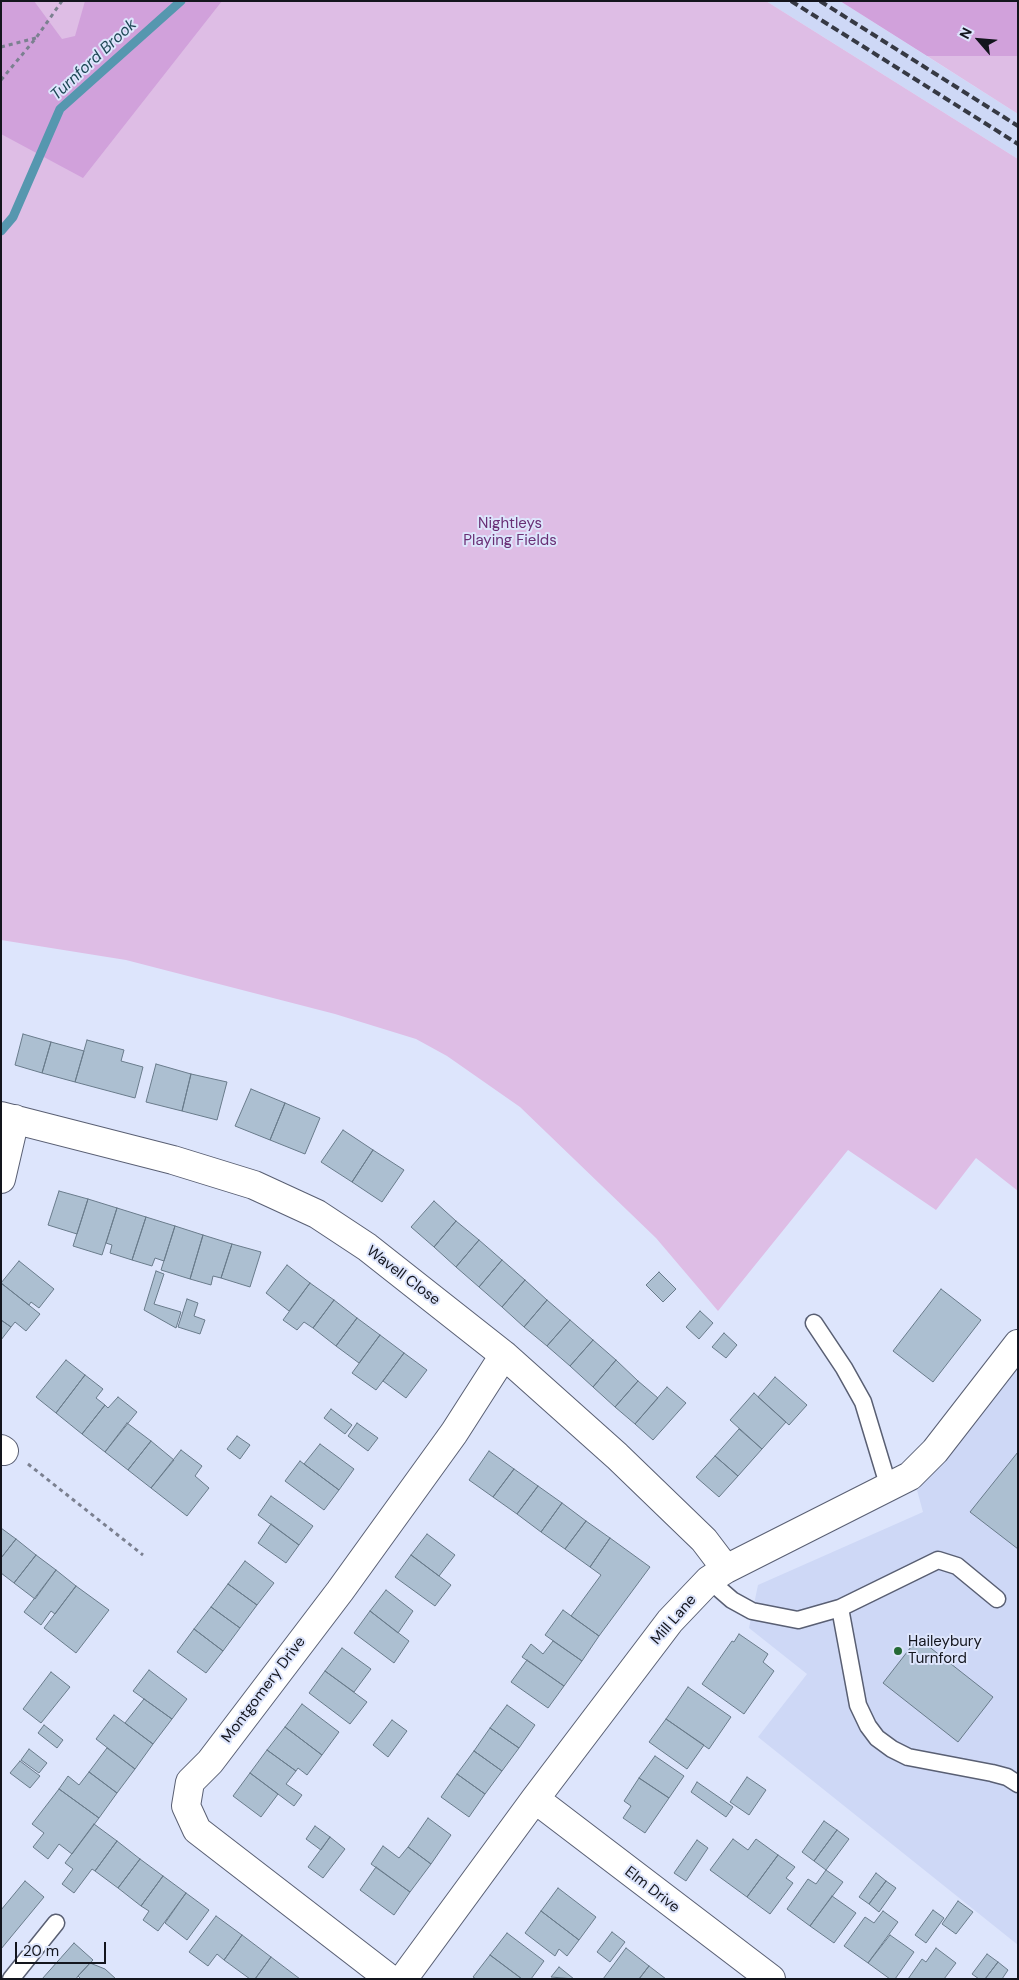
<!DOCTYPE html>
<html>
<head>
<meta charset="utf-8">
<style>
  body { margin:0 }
  #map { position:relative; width:1019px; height:1980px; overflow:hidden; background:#dde5fc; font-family:"DM Sans",sans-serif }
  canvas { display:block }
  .frame { position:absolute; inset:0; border:2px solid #13151d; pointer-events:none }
  .north { position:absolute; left:954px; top:15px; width:50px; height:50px; -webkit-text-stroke:4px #dde5fc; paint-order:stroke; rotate:297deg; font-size:14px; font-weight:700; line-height:20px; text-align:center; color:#13151d }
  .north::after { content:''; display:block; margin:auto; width:18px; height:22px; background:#13151d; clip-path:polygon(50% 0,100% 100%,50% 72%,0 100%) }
  .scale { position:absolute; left:15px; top:1942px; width:91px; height:22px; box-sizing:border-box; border:2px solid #13151d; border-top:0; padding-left:6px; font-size:15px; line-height:18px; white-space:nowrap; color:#13151d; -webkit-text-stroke:4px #dde5fc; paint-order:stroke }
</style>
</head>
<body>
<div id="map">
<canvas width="1019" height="1980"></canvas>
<div class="frame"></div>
<div class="north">N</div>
<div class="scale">20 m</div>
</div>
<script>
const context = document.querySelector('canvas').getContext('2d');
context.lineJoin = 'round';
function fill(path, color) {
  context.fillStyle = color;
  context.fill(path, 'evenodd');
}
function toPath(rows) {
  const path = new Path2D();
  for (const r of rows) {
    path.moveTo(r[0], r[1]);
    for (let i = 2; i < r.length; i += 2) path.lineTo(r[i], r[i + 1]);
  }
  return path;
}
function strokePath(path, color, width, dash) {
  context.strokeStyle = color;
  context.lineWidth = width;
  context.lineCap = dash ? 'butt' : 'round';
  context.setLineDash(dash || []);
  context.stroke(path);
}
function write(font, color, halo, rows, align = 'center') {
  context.font = font + ' "DM Sans",sans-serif';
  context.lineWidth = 4;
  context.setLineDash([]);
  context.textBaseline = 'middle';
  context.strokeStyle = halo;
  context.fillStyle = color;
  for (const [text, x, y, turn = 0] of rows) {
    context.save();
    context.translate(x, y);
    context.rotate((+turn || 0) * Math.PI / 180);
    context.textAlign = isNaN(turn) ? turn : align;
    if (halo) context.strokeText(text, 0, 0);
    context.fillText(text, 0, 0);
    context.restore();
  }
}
const built = toPath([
  [766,1,840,1,1018,114,1018,159],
  [1018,1362,1018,1945,758,1737,807,1674,749,1628,758,1585,923,1512,917,1490]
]);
const green = toPath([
  [1,1,766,1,1018,159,1018,1191,976,1158,936,1210,848,1150,718,1311,656,1238,520,1107,447,1056,416,1039,335,1014,126,960,1,940],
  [1018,1,1018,114,927,56,1014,54]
]);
const forest = toPath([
  [1,1,34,1,62,39,75,36,85,1,222,1,83,178,1,134],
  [840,1,1018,1,1018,56,927,56]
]);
const stream = toPath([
  [1,231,13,217,60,109,181,1]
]);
const building = toPath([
  [23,1034,51,1042,42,1073,15,1065,23,1034],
  [87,1040,124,1050,121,1061,143,1067,135,1098,75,1082,87,1040],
  [51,1042,84,1051,75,1082,42,1073,51,1042],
  [156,1064,191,1074,182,1111,146,1102,156,1064],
  [191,1074,227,1082,217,1120,182,1111,191,1074],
  [251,1089,285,1103,270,1140,235,1126,251,1089],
  [285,1103,320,1118,305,1154,270,1140,285,1103],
  [343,1130,373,1150,352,1182,321,1162,343,1130],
  [373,1150,404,1170,382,1202,352,1182,373,1150],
  [59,1191,88,1199,77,1234,48,1225,59,1191],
  [88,1199,117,1208,102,1255,73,1246,88,1199],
  [434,1201,456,1221,434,1247,411,1227,434,1201],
  [117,1208,146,1217,132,1260,110,1253,112,1245,106,1243,117,1208],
  [146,1217,175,1226,164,1261,155,1258,152,1266,132,1260,146,1217],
  [456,1221,479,1240,456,1267,434,1247,456,1221],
  [175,1226,203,1235,190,1279,161,1270,175,1226],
  [203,1235,232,1244,221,1278,213,1276,211,1285,190,1279,203,1235],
  [479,1240,502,1260,479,1287,456,1267,479,1240],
  [232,1244,261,1252,250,1287,221,1278,232,1244],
  [502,1260,525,1280,502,1307,479,1287,502,1260],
  [19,1261,54,1289,39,1308,31,1302,29,1305,1,1283,19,1261],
  [287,1265,310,1283,289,1311,266,1293,287,1265],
  [156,1271,164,1274,154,1304,181,1312,176,1328,144,1310,156,1271],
  [659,1272,676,1289,663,1302,646,1285,659,1272],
  [525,1280,547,1300,524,1327,502,1307,525,1280],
  [1,1283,40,1314,26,1331,15,1322,11,1327,1,1320,1,1283],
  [310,1283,334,1300,313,1328,304,1322,297,1330,283,1320,310,1283],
  [941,1289,981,1320,933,1382,893,1351,941,1289],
  [187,1299,198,1303,194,1316,205,1320,200,1334,178,1327,187,1299],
  [334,1300,357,1318,336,1346,313,1328,334,1300],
  [547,1300,570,1320,547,1346,524,1327,547,1300],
  [700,1311,713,1323,699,1339,686,1327,700,1311],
  [357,1318,380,1335,359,1363,336,1346,357,1318],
  [1,1320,11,1327,1,1340,1,1320],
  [570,1320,593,1340,570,1366,547,1346,570,1320],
  [724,1333,737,1345,726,1358,712,1347,724,1333],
  [380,1335,404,1353,376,1390,352,1373,380,1335],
  [593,1340,616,1360,593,1387,570,1366,593,1340],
  [404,1353,427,1370,406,1398,383,1381,404,1353],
  [66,1360,85,1375,56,1413,36,1397,66,1360],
  [616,1360,638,1381,615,1407,593,1387,616,1360],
  [85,1375,103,1389,96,1398,105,1405,82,1434,56,1413,85,1375],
  [775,1377,807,1405,789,1425,758,1397,775,1377],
  [638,1381,658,1398,635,1424,615,1407,638,1381],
  [667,1387,686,1403,653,1440,635,1424,667,1387],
  [754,1393,786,1422,762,1449,730,1420,754,1393],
  [118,1397,137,1412,105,1452,82,1434,105,1405,108,1408,118,1397],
  [331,1409,352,1425,345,1434,324,1418,331,1409],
  [127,1423,151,1441,128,1470,105,1452,127,1423],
  [357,1423,378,1438,368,1451,348,1436,357,1423],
  [739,1429,762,1449,738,1476,715,1456,739,1429],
  [237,1436,250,1445,240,1459,227,1449,237,1436],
  [151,1441,174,1460,151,1488,128,1470,151,1441],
  [320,1444,354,1469,339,1490,304,1464,320,1444],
  [181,1450,202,1466,195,1476,209,1488,187,1516,151,1488,181,1450],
  [489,1451,514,1469,493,1497,469,1480,489,1451],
  [1018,1452,1018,1549,970,1512,1018,1452],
  [715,1456,738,1476,719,1497,696,1477,715,1456],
  [300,1461,339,1490,324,1510,285,1481,300,1461],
  [514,1469,538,1486,517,1514,493,1497,514,1469],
  [538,1486,562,1503,541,1532,517,1514,538,1486],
  [271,1496,313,1526,299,1545,258,1515,271,1496],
  [562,1503,586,1521,565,1549,541,1532,562,1503],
  [586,1521,610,1538,590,1567,565,1549,586,1521],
  [271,1524,299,1545,286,1563,258,1543,271,1524],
  [1,1528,16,1539,1,1558,1,1528],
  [427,1534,455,1555,439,1576,411,1555,427,1534],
  [610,1538,650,1567,599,1636,571,1616,601,1575,590,1567,610,1538],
  [16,1539,36,1555,14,1583,1,1573,1,1558,16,1539],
  [36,1555,56,1570,35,1599,14,1583,36,1555],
  [411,1555,451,1585,435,1606,395,1577,411,1555],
  [245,1561,274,1583,257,1605,228,1584,245,1561],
  [56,1570,76,1586,55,1614,51,1611,41,1625,24,1612,56,1570],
  [228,1584,257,1605,240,1628,211,1607,228,1584],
  [76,1586,109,1610,76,1653,44,1628,76,1586],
  [386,1590,413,1611,398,1633,370,1611,386,1590],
  [211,1607,240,1628,223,1651,194,1629,211,1607],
  [563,1610,599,1636,582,1661,545,1635,563,1610],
  [370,1611,409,1641,394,1663,354,1633,370,1611],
  [194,1629,223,1651,206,1673,177,1652,194,1629],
  [739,1634,768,1654,763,1662,774,1671,744,1714,702,1684,732,1641,734,1642,739,1634],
  [918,1638,993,1697,958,1742,883,1683,918,1638],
  [553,1641,582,1661,564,1686,522,1657,531,1644,543,1654,553,1641],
  [342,1648,371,1669,354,1692,325,1671,342,1648],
  [527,1660,564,1686,548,1708,511,1682,527,1660],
  [149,1670,187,1699,172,1719,133,1691,149,1670],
  [325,1671,367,1702,350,1724,309,1693,325,1671],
  [51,1672,70,1687,41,1723,23,1709,51,1672],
  [688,1687,731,1717,709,1749,666,1719,688,1687],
  [144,1699,172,1719,153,1744,125,1723,144,1699],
  [302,1704,339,1732,322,1755,285,1727,302,1704],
  [507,1705,535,1725,519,1748,490,1728,507,1705],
  [114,1715,153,1744,135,1769,96,1739,114,1715],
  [666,1719,704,1745,687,1769,649,1742,666,1719],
  [392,1720,407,1731,388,1757,373,1745,392,1720],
  [44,1725,63,1740,57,1748,38,1733,44,1725],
  [285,1727,322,1755,307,1775,298,1768,296,1771,267,1750,285,1727],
  [490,1728,519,1748,502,1771,474,1751,490,1728],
  [107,1748,135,1769,117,1793,89,1772,107,1748],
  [29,1749,47,1763,39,1773,21,1760,29,1749],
  [267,1750,296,1771,286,1784,302,1795,294,1806,250,1773,267,1750],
  [474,1751,502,1771,485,1794,457,1774,474,1751],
  [655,1756,684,1776,669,1798,639,1778,655,1756],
  [20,1761,40,1776,30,1788,10,1773,20,1761],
  [89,1772,117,1793,99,1818,59,1789,68,1776,79,1785,89,1772],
  [250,1773,278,1794,261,1817,233,1796,250,1773],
  [457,1774,485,1794,469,1817,441,1797,457,1774],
  [747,1777,766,1790,749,1815,730,1802,747,1777],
  [639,1778,669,1798,645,1833,623,1818,631,1806,624,1801,639,1778],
  [697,1782,733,1807,726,1817,691,1792,697,1782],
  [59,1789,99,1818,72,1854,59,1844,48,1859,33,1847,44,1833,32,1824,59,1789],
  [428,1818,451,1835,431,1864,408,1847,428,1818],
  [824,1821,837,1830,814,1861,802,1852,824,1821],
  [94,1824,117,1841,95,1871,92,1869,74,1893,62,1884,73,1869,65,1863,94,1824],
  [315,1826,330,1837,321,1850,306,1839,315,1826],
  [837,1830,849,1839,826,1870,814,1861,837,1830],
  [330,1837,345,1849,323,1878,308,1867,330,1837],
  [733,1839,748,1850,756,1839,778,1855,747,1897,710,1870,733,1839],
  [697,1840,708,1848,686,1881,674,1873,697,1840],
  [117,1841,140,1859,118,1888,95,1871,117,1841],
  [383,1846,399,1858,408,1847,431,1864,410,1892,371,1864,383,1846],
  [778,1855,795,1867,786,1878,793,1883,770,1914,747,1897,778,1855],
  [140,1859,163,1876,141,1906,118,1888,140,1859],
  [376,1867,410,1892,394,1915,360,1890,376,1867],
  [826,1870,843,1882,810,1926,787,1909,808,1879,816,1884,826,1870],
  [876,1873,886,1881,869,1904,859,1897,876,1873],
  [163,1876,186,1893,158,1931,143,1920,149,1911,141,1906,163,1876],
  [25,1881,44,1897,1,1949,1,1910,25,1881],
  [886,1881,896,1888,879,1912,869,1904,886,1881],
  [558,1888,596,1917,579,1940,541,1911,558,1888],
  [186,1893,209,1910,187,1940,165,1923,186,1893],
  [832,1896,856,1913,834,1943,810,1926,832,1896],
  [958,1901,973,1912,956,1934,942,1924,958,1901],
  [933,1910,944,1918,926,1943,915,1935,933,1910],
  [541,1911,579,1940,567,1956,559,1949,555,1956,525,1933,541,1911],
  [883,1911,898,1922,868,1963,844,1946,865,1917,874,1923,883,1911],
  [216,1916,242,1935,224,1960,217,1954,208,1966,189,1952,216,1916],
  [612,1932,625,1942,610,1962,597,1952,612,1932],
  [507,1933,544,1961,531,1979,522,1979,490,1955,507,1933],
  [242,1935,271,1957,255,1979,250,1979,224,1960,242,1935],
  [890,1935,914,1952,895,1979,890,1979,868,1963,890,1935],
  [74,1943,93,1960,78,1976,76,1979,42,1979,74,1943],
  [626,1948,649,1966,639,1979,603,1979,626,1948],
  [936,1948,956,1963,944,1979,908,1979,922,1959,926,1962,936,1948],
  [987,1954,998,1962,985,1979,979,1979,972,1974,987,1954],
  [490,1955,522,1979,476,1979,473,1977,490,1955],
  [271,1957,300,1979,255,1979,271,1957],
  [998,1962,1008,1970,1002,1979,985,1979,998,1962],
  [90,1963,105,1969,116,1979,81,1979,78,1976,90,1963],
  [649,1966,666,1979,639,1979,649,1966],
  [559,1967,574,1979,551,1977,559,1967]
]);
const path = toPath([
  [1,47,36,38],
  [1,80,36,38,62,1],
  [28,1464,143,1555]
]);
const lane = toPath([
  [814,1323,844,1368,863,1402,889,1488],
  [709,1580,732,1600,752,1611,798,1620,840,1608,938,1560,957,1566,997,1599],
  [840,1608,858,1705,868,1726,877,1738,892,1749,908,1757,992,1773,1007,1777,1018,1784],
  [11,1979,56,1923]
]);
const street = toPath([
  [1,1116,173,1160,254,1185,317,1214,367,1247,504,1355,617,1456,704,1540,726,1569],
  [1,1179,15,1119],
  [1,1449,4,1451],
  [535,1799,771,1979],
  [390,1979,197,1830,186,1806,190,1782,210,1762,340,1591,454,1433,504,1355],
  [403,1979,535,1799,670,1621,709,1580,726,1569,910,1476,935,1451,1018,1344]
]);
const rail = toPath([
  [791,1,1018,144],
  [820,1,1018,126]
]);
const markers = [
  [898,1651,5,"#246935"]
];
const parkNames = [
  ["Nightleys",510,524],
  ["Playing Fields",510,541]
];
const streetNames = [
  ["Wavell Close",403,1276,37],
  ["Mill Lane",674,1620,-49],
  ["Montgomery Drive",264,1690,-53],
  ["Elm Drive",652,1890,38]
];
const poiNames = [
  ["Haileybury",908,1642],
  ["Turnford",908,1659]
];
const waterNames = [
  ["Turnford Brook",94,60,-43]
];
fill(built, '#ced8f6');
fill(green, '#debde5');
fill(forest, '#d1a1db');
strokePath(stream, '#5697af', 9);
fill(building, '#acbfd1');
strokePath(building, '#697b8b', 1);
strokePath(lane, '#595f73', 19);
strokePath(street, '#595f73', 30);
strokePath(path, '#7b8090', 3, [4, 4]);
strokePath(lane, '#fff', 16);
strokePath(street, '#fff', 28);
strokePath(rail, '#363944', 4, [8, 4]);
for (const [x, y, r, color] of markers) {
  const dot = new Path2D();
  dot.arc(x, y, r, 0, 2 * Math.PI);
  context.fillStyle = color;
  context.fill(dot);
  strokePath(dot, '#dde5fc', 2);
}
write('15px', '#692f75', '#dde5fc', parkNames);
write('15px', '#13151d', '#dde5fc', streetNames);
write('15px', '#13151d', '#dde5fc', poiNames, 'left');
write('italic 16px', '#1d4654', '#dde5fc', waterNames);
</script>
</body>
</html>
